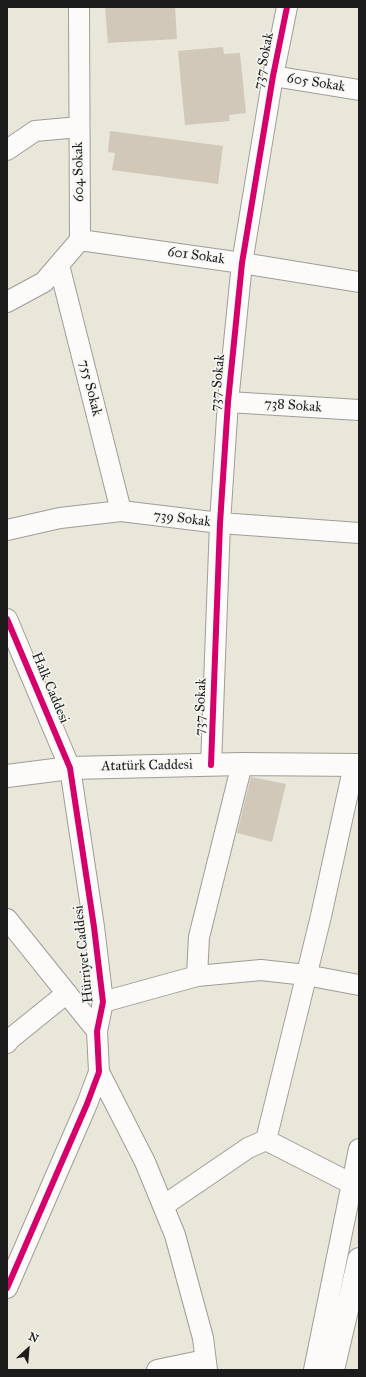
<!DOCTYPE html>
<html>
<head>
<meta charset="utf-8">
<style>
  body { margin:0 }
  #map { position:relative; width:366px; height:1377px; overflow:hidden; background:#e9e6da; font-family:"IM FELL Great Primer",serif }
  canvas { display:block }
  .frame { position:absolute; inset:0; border:8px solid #1c1c1c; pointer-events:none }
  .north { position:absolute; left:8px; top:1329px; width:40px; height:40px; -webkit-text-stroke:3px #f6f6f2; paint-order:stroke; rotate:26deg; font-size:11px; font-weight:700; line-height:16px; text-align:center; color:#1c1c1c }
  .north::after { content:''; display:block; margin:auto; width:14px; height:18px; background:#1c1c1c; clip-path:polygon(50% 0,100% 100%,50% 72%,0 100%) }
</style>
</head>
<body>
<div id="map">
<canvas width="366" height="1377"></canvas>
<div class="frame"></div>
<div class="north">N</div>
</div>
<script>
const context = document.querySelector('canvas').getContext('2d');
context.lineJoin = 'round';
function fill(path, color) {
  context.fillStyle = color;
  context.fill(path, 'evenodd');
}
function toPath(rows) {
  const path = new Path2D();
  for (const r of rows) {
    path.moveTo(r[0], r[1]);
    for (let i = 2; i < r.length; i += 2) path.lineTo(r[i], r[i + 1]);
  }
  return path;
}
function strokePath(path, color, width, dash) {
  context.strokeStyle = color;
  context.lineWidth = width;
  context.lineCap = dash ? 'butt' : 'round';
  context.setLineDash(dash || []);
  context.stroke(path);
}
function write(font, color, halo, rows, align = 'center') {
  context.font = font + ' "IM FELL Great Primer",serif';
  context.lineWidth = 3;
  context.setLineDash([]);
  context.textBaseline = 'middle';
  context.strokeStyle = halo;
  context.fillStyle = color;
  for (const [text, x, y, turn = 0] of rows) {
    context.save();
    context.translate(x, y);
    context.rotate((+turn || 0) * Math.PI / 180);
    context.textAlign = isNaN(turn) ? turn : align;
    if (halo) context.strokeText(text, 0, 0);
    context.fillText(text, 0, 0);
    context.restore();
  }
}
const building = toPath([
  [105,7,175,7,177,39,108,43],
  [223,47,224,54,240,53,246,113,229,115,230,121,185,125,178,51],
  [110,131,223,146,218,184,112,170,115,153,108,152],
  [251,777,286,784,272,842,237,833]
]);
const minor = toPath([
  [273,76,359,90],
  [7,150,35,131,79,127],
  [80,240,242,263,359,282],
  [59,265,121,511],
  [7,302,44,282,80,240,79,7],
  [228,402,359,410],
  [7,530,60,518,121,511,220,523,359,533],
  [7,619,70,768,94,927,103,1002,97,1031,99,1072,87,1104,7,1288],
  [211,765,220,523,228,402,242,263,273,76,287,7],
  [7,919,97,1031],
  [197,976,199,937,242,764],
  [103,1002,197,976,261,970,306,975,359,985],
  [7,1043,10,1039,67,993],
  [99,1072,145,1162,175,1235,203,1338,207,1370],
  [266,1140,352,1184],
  [163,1206,248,1148,266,1140,321,916,354,765],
  [157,1370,205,1360],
  [314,1370,359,1149]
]);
const major = toPath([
  [7,776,70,768,242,764,359,765],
  [333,1370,359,1259]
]);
const cycleway = toPath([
  [7,619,70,768,94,927,103,1002,97,1031,99,1072,87,1104,7,1288],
  [211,765,220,523,228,402,242,263,273,76,287,7]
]);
const streetNames = [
  ["737 Sokak",264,61,-79],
  ["605 Sokak",316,83,9],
  ["604 Sokak",79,172,-91],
  ["601 Sokak",196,256,8],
  ["737 Sokak",218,383,-85],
  ["755 Sokak",90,388,76],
  ["738 Sokak",293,406,4],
  ["739 Sokak",182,519,7],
  ["Halk Caddesi",50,688,67],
  ["737 Sokak",201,707,-88],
  ["Atatürk Caddesi",147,766,-1],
  ["Hürriyet Caddesi",84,954,-96]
];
fill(building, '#d2c8b9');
strokePath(minor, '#9f9d96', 22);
strokePath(major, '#9f9d96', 24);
strokePath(minor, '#fcfbf9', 20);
strokePath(major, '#fcfbf9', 22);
strokePath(cycleway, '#d6006c', 6);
write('14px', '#1c1c1c', '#f6f6f2', streetNames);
</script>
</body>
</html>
